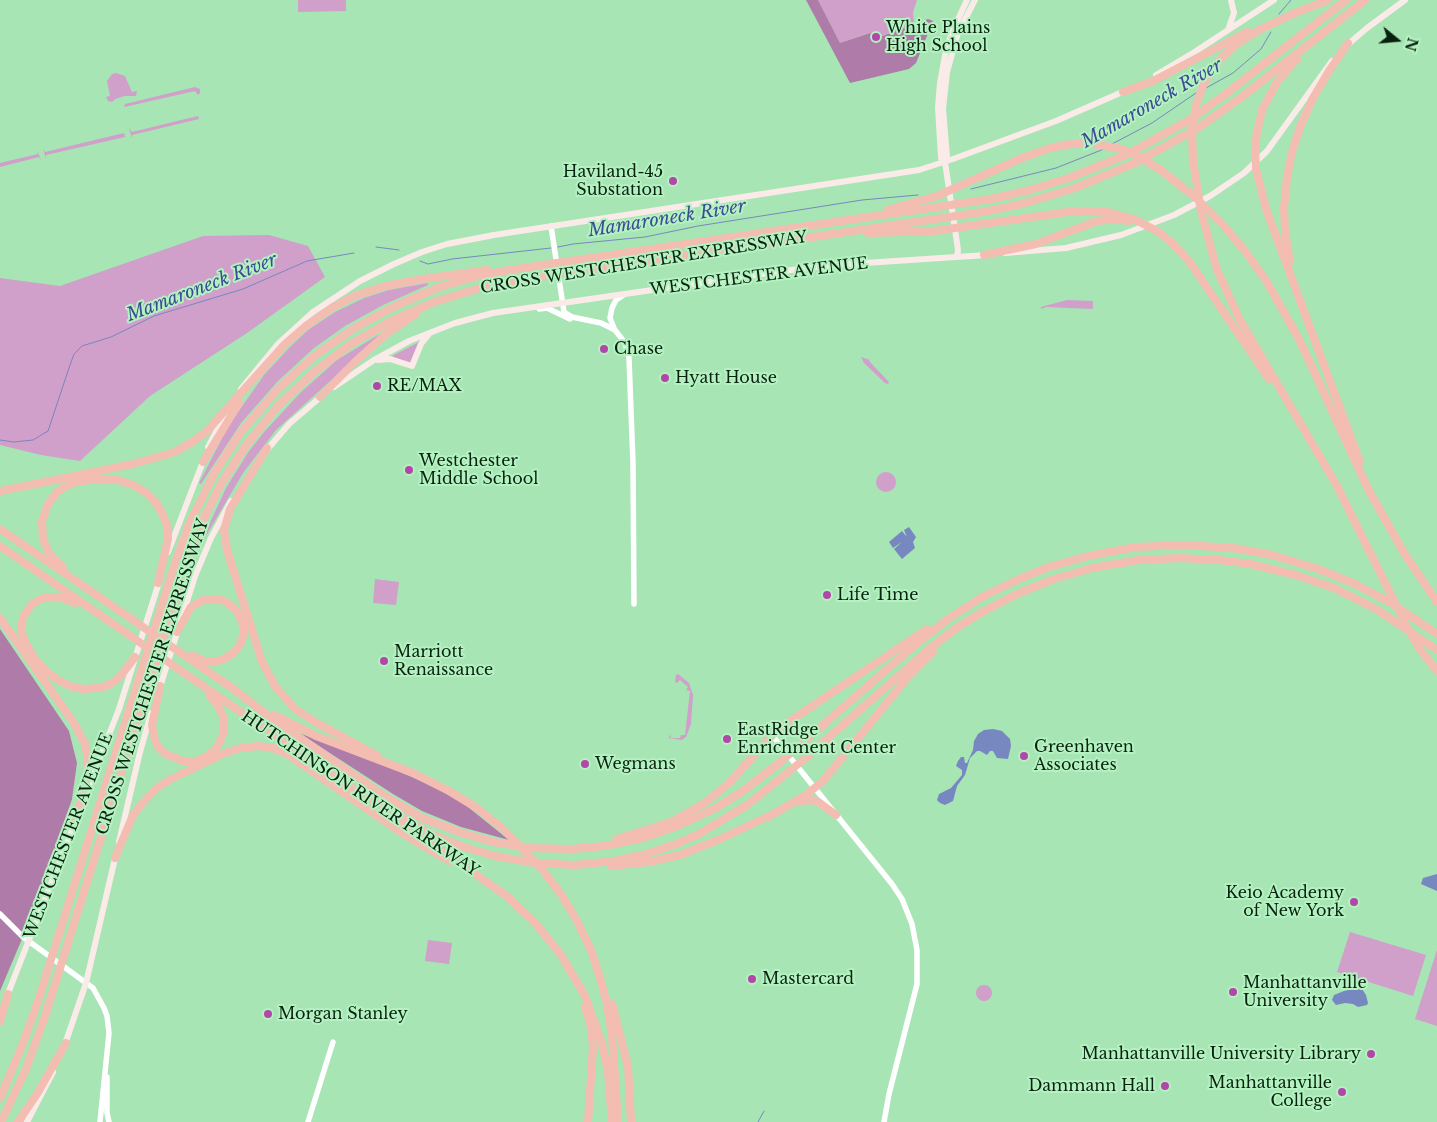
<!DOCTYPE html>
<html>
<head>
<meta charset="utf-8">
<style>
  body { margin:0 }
  #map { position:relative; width:1437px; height:1122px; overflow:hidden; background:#a7e5b4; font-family:"Libre Baskerville",serif }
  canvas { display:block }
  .north { position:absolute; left:1372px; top:15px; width:50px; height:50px; -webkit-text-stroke:4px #b4f2c1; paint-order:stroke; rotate:107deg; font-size:14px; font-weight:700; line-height:20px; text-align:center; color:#092210 }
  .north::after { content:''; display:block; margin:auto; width:18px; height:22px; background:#092210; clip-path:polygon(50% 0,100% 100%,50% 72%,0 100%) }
</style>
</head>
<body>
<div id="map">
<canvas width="1437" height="1122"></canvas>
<div class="north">N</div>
</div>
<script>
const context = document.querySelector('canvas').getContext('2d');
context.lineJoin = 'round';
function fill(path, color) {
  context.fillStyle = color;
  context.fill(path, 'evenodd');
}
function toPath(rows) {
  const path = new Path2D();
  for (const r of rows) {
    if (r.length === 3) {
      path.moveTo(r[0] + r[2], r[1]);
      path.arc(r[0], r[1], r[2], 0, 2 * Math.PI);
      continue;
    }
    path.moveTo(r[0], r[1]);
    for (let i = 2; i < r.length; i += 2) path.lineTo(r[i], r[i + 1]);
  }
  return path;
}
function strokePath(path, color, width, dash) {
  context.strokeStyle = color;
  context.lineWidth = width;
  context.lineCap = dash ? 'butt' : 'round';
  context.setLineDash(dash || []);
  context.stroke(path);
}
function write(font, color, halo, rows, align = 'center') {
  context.font = font + ' "Libre Baskerville",serif';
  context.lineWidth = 4;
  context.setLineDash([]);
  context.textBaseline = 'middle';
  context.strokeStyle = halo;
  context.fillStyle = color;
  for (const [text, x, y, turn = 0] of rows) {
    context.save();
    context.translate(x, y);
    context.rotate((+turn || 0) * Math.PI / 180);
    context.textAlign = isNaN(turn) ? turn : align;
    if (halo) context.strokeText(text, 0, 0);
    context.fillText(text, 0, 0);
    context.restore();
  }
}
const green = toPath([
  [298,0,346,0,346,11,298,12],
  [818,0,917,0,913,12,914,24,876,38,869,33,840,43],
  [116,73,125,76,132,92,137,91,136,96,125,96,115,99,112,102,108,101,106,97,110,96,107,81,112,74],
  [195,87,200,89,200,93,198,95,195,91,124,107,125,104],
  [198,116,199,119,132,135,132,139,129,128,132,132],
  [124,133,125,137,46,155,46,159,43,148,45,152],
  [37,150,41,160,39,157,0,167,0,163,38,154],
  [269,235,308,246,325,277,247,333,150,396,80,461,41,455,0,445,0,278,60,286,203,236],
  [428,283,428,285,383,305,345,326,314,348,278,381,241,423,201,484,199,483,229,425,264,375,290,347,308,330,335,312,364,298,389,290],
  [1067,300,1093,301,1093,309,1046,307,1041,309,1041,307],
  [378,335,379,337,276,430,243,473,197,551,226,488,249,451,265,431,300,393,337,360],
  [419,342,411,362,408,363,392,356],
  [861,357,870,360,869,361,889,382,888,384,885,383,864,363],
  [886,482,10],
  [375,579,399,582,396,605,373,603],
  [678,674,689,683,693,695,691,724,686,737,682,740,669,738,670,734,671,738,680,738,681,735,685,735,690,691,686,690,688,687,680,680,677,683,675,682,676,675],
  [1350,932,1426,955,1413,996,1337,972],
  [428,940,452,943,449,964,425,961],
  [1437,950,1437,1026,1415,1019],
  [984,993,8]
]);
const forest = toPath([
  [806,0,818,0,840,43,870,33,877,38,928,19,933,21,916,63,909,69,850,83],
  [0,629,69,731,77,763,72,799,38,901,0,991],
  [299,733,396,770,437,788,463,803,509,840,461,827,422,811,393,794]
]);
const water = toPath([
  [909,527,916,537,913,542,915,548,902,559,894,549,902,542,893,548,889,542,902,531,907,537,904,530],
  [993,729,1002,731,1010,739,1011,746,1008,759,997,758,993,751,990,751,987,755,980,751,977,751,970,758,965,775,957,786,953,801,945,805,940,803,937,800,939,794,951,788,962,775,962,770,956,766,958,761,961,757,964,757,965,763,967,763,973,750,974,741,978,734,984,730],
  [1437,874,1437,891,1421,884,1423,878],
  [1352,989,1362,989,1366,995,1368,1003,1367,1005,1358,1007,1353,1004,1345,1003,1336,1005,1332,1000,1334,995,1344,991]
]);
const stream = toPath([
  [1279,14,1291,0],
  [1206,88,1233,73,1261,49,1271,32],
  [1112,144,1152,123,1196,93],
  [971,189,1056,168,1104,149],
  [376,247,399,250],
  [558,247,573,244,645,237,698,226,862,200,918,195],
  [420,261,428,264,452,259,551,248],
  [0,440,14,442,33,440,48,431,70,365,74,354,82,346,111,337,154,316,243,289,307,261,354,253],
  [758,1122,764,1111]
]);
const tertiary = toPath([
  [551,226,564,312,572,317,601,323,615,330,625,343,629,358,633,463,634,604],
  [539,309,547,308,570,319],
  [614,328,610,318,612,308,616,300,625,294],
  [772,735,892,884,902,899,912,924,917,950,917,984,889,1094,884,1122],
  [0,914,23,937,93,988,104,1008,107,1016,109,1033,100,1122],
  [107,1077,107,1113,109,1122],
  [308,1122,333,1042]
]);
const secondary = toPath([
  [1228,30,1234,13,1231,0],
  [1346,46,1367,28,1405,0],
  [1156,75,1193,53,1274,0],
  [945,162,947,157,943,109,947,72,958,33,975,0],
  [1005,253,1066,248,1121,235,1174,215,1210,196,1244,173,1267,151,1332,61],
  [957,257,958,250,945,162,941,158,938,107,940,83,946,50,953,30,967,0],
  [378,360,390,359,412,366,421,344,429,334],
  [334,387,374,360,409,341,455,323,493,313,791,270,834,265,987,255],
  [241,389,278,344,313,312,360,281,394,264,422,252,447,244,494,235,919,170,953,159,1056,121,1127,90],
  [208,447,227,412],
  [265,452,289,424,324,394],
  [168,552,204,459],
  [159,690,195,576,211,538,231,501],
  [85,796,119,709,160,579],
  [119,842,139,756,151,713],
  [7,996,77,817],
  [64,1047,86,983,116,854],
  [27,1122,53,1072]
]);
const motorway = toPath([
  [1293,14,1259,30,1238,43,1220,59,1204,83,1196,105,1192,129,1193,161,1201,211,1217,270,1240,320,1337,486,1407,627,1419,648,1437,671],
  [1290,15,1328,0],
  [1297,59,1277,82,1262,110,1255,142,1256,169,1266,209,1360,462],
  [1123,92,1153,81,1247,32],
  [887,210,937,196,1022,158,1050,148,1071,144,1094,144,1121,149,1138,156,1162,171,1196,198,1224,226,1245,251,1267,282,1300,341,1368,489,1404,553,1437,602],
  [868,233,934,231,1075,211,1108,212,1134,219,1159,232,1174,245,1189,261,1269,379],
  [984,255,1036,244,1097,221,1115,219,1129,221],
  [1290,262,1285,232,1284,208,1287,177,1292,152,1300,127,1313,98,1329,71,1348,43],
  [320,397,356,361,386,334,416,314],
  [267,448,230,509,224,530,227,550,262,662,275,686,295,709,315,722,378,756],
  [203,462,239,403],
  [0,491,133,464,175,452,192,442,206,432,285,344,307,325,333,307,354,296,385,286,423,279,487,270],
  [0,529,229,686],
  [0,546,351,788],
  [63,567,49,553,43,539,42,521,48,504,58,491,72,483,94,479,118,480,133,485,147,493,157,504,164,517,168,529,168,539,158,583],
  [75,603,60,597,45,597,32,604,23,617,21,630,25,642,35,659,47,672,58,680,70,686,83,689,96,688,107,686,119,678,135,657],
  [0,618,74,723,85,744,88,759,88,776,75,821],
  [177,632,191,607,203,600,215,599,225,601,234,608,239,614,243,626,243,636,240,645,232,654,222,660,211,662,204,661,192,655],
  [227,684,267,715,383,795,422,818,459,832,493,842,532,848,572,849,604,846,643,838,680,825,716,808,743,791,778,764,916,644,948,619,982,597,1019,579,1049,567,1088,556,1136,547,1184,545,1233,548,1272,555,1318,569,1355,584,1391,603,1437,634],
  [160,686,152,725,154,737,158,747,166,754,183,761,197,761,207,756,215,750,221,740,224,730,224,719,219,707,210,696],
  [275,715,316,736,413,773,449,791,477,808,502,828,541,868,561,894,577,921,591,950,601,981,607,1004,612,1036,618,1122],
  [348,786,433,835,464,847,495,856,535,863,575,865,615,861,646,854,676,844,699,834,747,805,802,761,928,650,955,629,982,612,1017,594,1054,579,1092,568,1139,560,1179,558,1219,560,1250,564,1296,575,1334,588,1376,609,1437,650],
  [799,802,807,800,817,801,836,815],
  [768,817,806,795,823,781,908,677,933,652],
  [398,820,508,897,536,924,561,955,585,996,601,1040,608,1071,612,1122],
  [617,839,671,822,705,803,729,783,778,729,927,629],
  [115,858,133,815,145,800,157,788,169,780,227,752,241,748,258,746,273,748,287,754,402,833,449,861],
  [611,866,649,862,680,855,720,839,773,814],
  [612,1004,628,1066,631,1122],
  [585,1007,591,1027,593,1047,588,1122],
  [0,1021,8,994],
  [0,1098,22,1046,38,1001,176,560,190,522,215,472,241,432,277,390,313,357,353,329,395,306,440,287,478,276,509,270,991,199,1030,190,1069,178,1128,154,1191,119,1223,96,1346,0],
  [1,1122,26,1069,45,1016,189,557,203,520,221,484,247,444,278,406,313,373,351,344,391,321,434,302,480,288,519,280,983,212,1022,204,1075,188,1135,163,1198,128,1243,96,1365,0],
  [18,1122,37,1094,66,1043]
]);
const markers = [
  [876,37,5,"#b147a9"],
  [673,181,5,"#b147a9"],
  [604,349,5,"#b147a9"],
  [665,378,5,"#b147a9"],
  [377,386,5,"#b147a9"],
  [409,470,5,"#b147a9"],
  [827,595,5,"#b147a9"],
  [384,661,5,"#b147a9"],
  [727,739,5,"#b147a9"],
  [1024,756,5,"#b147a9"],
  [585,764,5,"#b147a9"],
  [1354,902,5,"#b147a9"],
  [752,979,5,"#b147a9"],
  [1233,992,5,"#b147a9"],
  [268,1014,5,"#b147a9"],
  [1371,1054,5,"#b147a9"],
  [1165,1086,5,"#b147a9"],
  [1342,1092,5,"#b147a9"]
];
const poiNames = [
  ["White Plains",886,28],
  ["High School",886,46],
  ["Haviland-45",663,172,"right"],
  ["Substation",663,190,"right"],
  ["Chase",614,349],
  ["Hyatt House",675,378],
  ["RE/MAX",387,386],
  ["Westchester",419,461],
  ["Middle School",419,479],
  ["Life Time",837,595],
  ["Marriott",394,652],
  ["Renaissance",394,670],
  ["EastRidge",737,730],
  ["Enrichment Center",737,748],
  ["Greenhaven",1034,747],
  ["Associates",1034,765],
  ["Wegmans",595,764],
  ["Keio Academy",1344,893,"right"],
  ["of New York",1344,911,"right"],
  ["Mastercard",762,979],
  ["Manhattanville",1243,983],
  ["University",1243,1001],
  ["Morgan Stanley",278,1014],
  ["Manhattanville University Library",1361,1054,"right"],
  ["Manhattanville",1332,1083,"right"],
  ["College",1332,1101,"right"],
  ["Dammann Hall",1155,1086,"right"]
];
const streetNames = [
  ["CROSS WESTCHESTER EXPRESSWAY",644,263,-9],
  ["WESTCHESTER AVENUE",759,277,-7],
  ["CROSS WESTCHESTER EXPRESSWAY",153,677,-72],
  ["HUTCHINSON RIVER PARKWAY",360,794,34],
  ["WESTCHESTER AVENUE",69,836,-69]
];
const waterNames = [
  ["Mamaroneck River",1152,104,-30],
  ["Mamaroneck River",667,219,-9],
  ["Mamaroneck River",202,288,-21]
];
fill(green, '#d09fca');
fill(forest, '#af7ca9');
fill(water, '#7788c0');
strokePath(stream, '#7788c0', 1);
strokePath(tertiary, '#fff', 5.5);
strokePath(secondary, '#fbebe8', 6);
strokePath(motorway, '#f3bdb2', 8);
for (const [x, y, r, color] of markers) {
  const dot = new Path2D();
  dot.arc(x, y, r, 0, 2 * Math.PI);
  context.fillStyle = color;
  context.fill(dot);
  strokePath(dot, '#b4f2c1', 2);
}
write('16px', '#092210', '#b4f2c1', poiNames, 'left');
write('16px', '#092210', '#b4f2c1', streetNames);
write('italic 18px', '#3b4c92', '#b4f2c1', waterNames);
</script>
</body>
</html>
